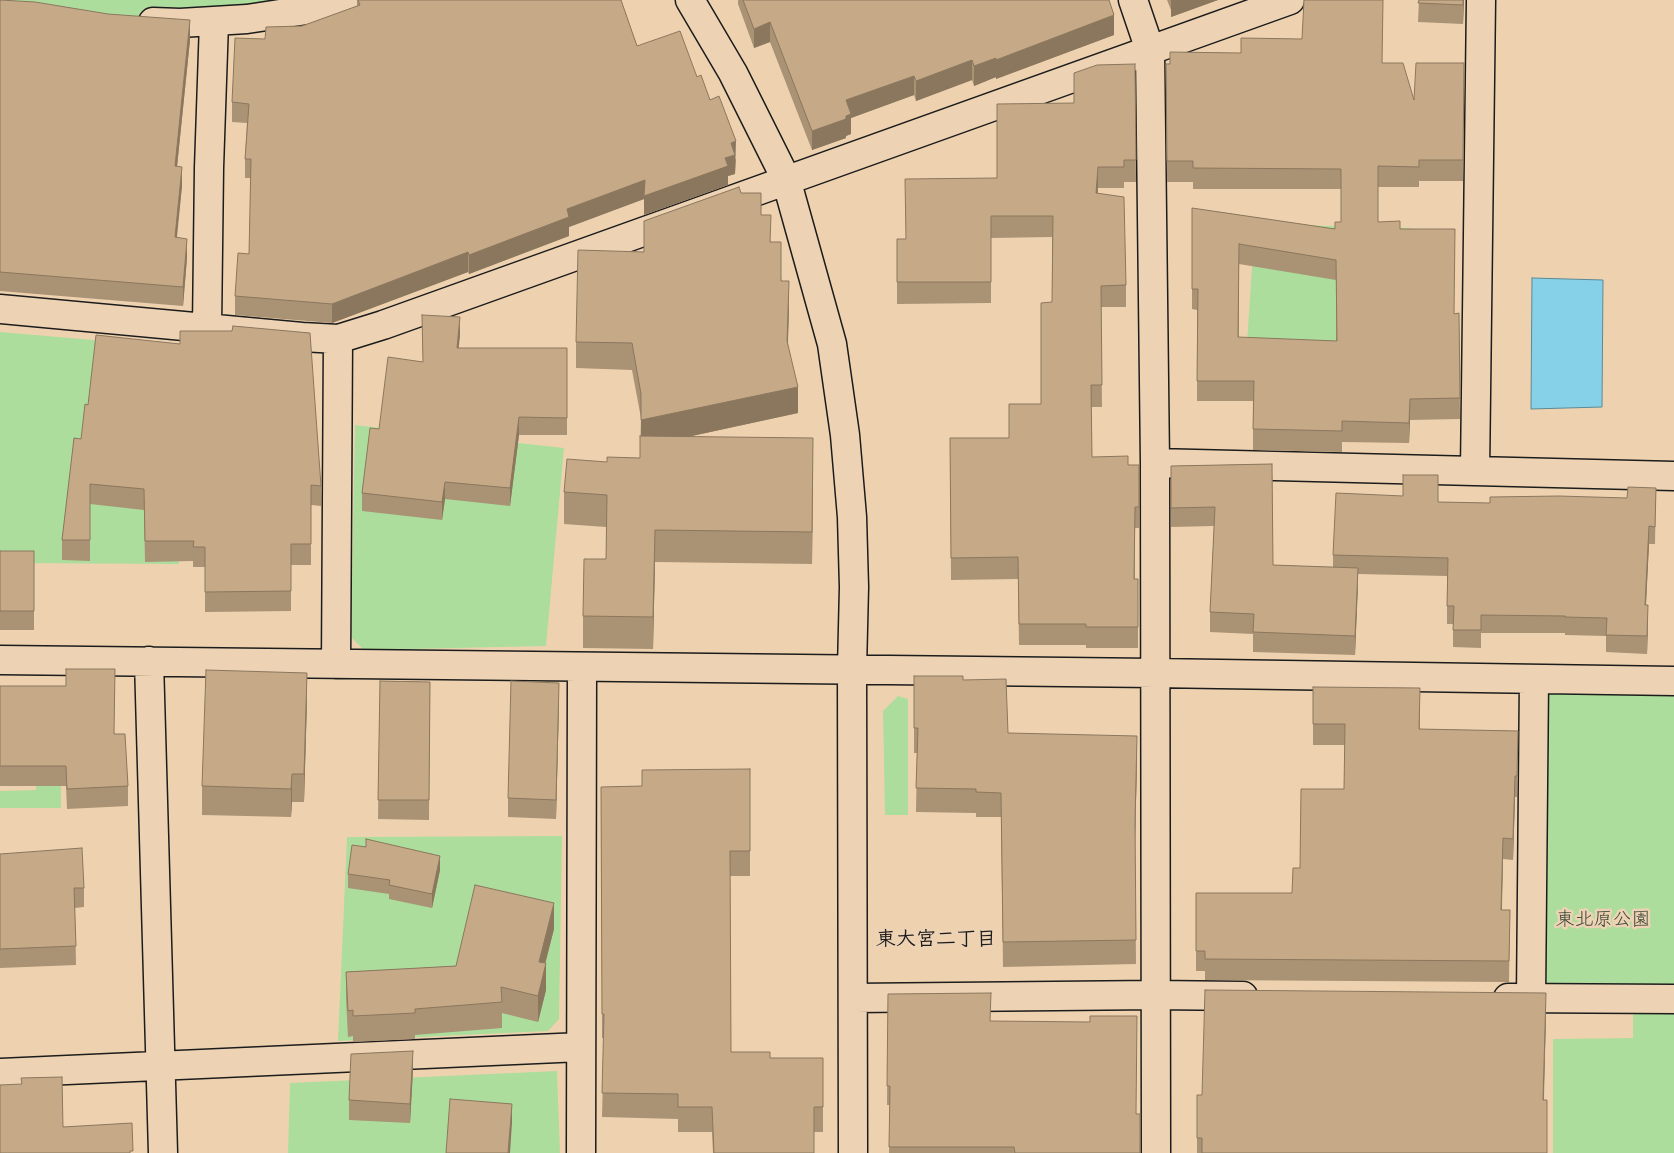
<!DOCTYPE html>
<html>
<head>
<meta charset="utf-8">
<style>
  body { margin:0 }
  canvas { display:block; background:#eed2af }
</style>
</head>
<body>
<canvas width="1674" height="1153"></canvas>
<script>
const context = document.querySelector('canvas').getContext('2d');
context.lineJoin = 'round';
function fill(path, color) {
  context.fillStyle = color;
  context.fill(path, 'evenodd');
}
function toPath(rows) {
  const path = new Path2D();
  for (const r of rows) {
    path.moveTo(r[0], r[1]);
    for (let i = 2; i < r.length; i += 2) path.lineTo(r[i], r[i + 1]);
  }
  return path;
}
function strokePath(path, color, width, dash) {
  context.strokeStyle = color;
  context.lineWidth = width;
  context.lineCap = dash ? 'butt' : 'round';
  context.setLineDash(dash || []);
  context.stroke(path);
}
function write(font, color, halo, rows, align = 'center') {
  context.font = font + ' "Architects Daughter","Klee One",sans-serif';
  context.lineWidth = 5;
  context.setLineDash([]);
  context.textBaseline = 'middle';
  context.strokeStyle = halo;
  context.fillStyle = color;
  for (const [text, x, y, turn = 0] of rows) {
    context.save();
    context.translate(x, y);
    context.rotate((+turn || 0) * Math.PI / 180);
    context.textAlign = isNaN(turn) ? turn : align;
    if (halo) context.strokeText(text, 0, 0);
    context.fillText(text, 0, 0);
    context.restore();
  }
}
const green = toPath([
  [0,0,345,0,140,21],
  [1255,224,1410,228,1397,390,1243,401],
  [0,332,164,346,179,564,0,563],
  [355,425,564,448,546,646,364,650,351,637],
  [1534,679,1674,681,1674,999,1531,998],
  [61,690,61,808,0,808,0,791,36,790,38,704,0,691],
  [898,696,908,699,908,815,885,815,883,711],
  [562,836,559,1019,548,1031,338,1041,347,837],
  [1633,1011,1674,1011,1674,1153,1553,1153,1553,1039,1633,1038],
  [557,1071,560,1153,288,1153,290,1083]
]);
const water = toPath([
  [1532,278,1603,280,1602,407,1531,409,1532,278]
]);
const minor = toPath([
  [690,0,733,73,786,179,832,344,845,435,852,517,854,587,852,669,853,1153],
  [1133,0,1150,50,1155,463,1156,1153],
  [153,22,180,23,247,19,320,8,345,0],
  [0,309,302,337,338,339,383,325,1290,0],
  [207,328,209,168,214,22],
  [1155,463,1674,476],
  [1475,471,1481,0],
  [0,660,1154,673,1674,681],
  [149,661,163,1153],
  [336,664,338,339],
  [854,998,1155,995,1243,996],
  [1508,998,1674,999],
  [1531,998,1534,679],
  [0,1073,581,1047],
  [581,1153,582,667]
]);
const wall = toPath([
  [0,0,190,40,177,167,182,186,176,238,187,258,183,306,0,291],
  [357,0,621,0,637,46,697,77,710,100,736,160,735,174,728,176,728,185,644,215,644,199,569,227,569,236,469,274,468,272,332,323,235,315,235,296,249,254,251,178,245,178,245,159,247,123,232,122,232,102,265,39,302,26,357,6],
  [738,0,1109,0,1114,35,996,79,996,77,974,86,972,80,916,101,914,95,851,118,851,134,846,136,846,138,812,150,770,42,754,48,738,4],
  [1167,0,1218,0,1171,17,1171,10],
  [1419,0,1464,0,1463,24,1418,22],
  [1241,53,1383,63,1414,100,1464,63,1463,181,1419,181,1419,187,1378,187,1378,222,1400,229,1454,314,1459,313,1460,419,1410,420,1409,443,1342,442,1342,452,1253,450,1253,401,1197,401,1197,310,1192,309,1192,208,1335,229,1341,222,1341,189,1193,189,1193,182,1167,182,1166,64],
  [1239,264,1336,280,1336,341,1239,338],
  [1135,64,1136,182,1124,182,1124,188,1098,188,1098,193,1126,285,1126,307,1101,307,1102,407,1091,407,1092,457,1128,465,1139,465,1139,528,1135,528,1135,579,1138,579,1138,648,1086,648,1086,645,1019,645,1018,579,951,580,950,438,1009,438,1041,404,1052,302,1052,237,991,238,991,303,897,304,897,239,906,239,997,178,1074,103],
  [741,193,761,215,771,242,789,307,788,344,798,413,687,437,813,470,812,564,655,562,653,649,583,648,583,616,606,559,606,527,564,524,564,492,607,462,640,458,641,418,632,370,576,368,576,342,644,252],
  [422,315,460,335,458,348,567,348,567,435,519,435,510,506,445,499,442,520,362,511,362,493,379,429,423,362],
  [74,438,321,486,321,506,311,505,311,565,291,565,291,611,205,612,205,567,193,567,193,561,145,562,144,510,90,504,90,561,62,560,62,540],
  [1272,464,1273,565,1333,567,1333,555,1438,502,1490,503,1627,498,1656,488,1655,544,1649,544,1646,605,1648,623,1647,654,1606,652,1606,636,1565,635,1565,633,1481,633,1481,648,1453,647,1453,624,1447,624,1447,576,1358,574,1355,655,1253,652,1253,634,1210,632,1210,612,1214,526,1171,527,1171,466],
  [0,551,34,551,34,630,0,630],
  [914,676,963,680,1008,733,1137,760,1135,837,1136,964,1003,967,1001,817,976,817,976,813,916,812,917,753,914,753],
  [380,681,430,682,429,820,378,819],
  [0,686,115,734,128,786,128,806,67,809,66,786,0,786],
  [1313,687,1420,709,1420,729,1518,731,1517,797,1515,797,1513,860,1503,859,1502,910,1510,910,1509,982,1205,980,1205,971,1196,971,1196,893,1292,893,1300,868,1344,789,1345,745,1313,745],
  [307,701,304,802,292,802,291,817,202,815,202,786],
  [559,702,556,819,508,817,508,798],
  [750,769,750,876,730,876,731,1052,770,1058,823,1058,823,1132,814,1132,814,1153,713,1153,712,1132,678,1132,678,1119,602,1117,604,1038,602,1038,601,787,642,786],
  [0,854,84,888,84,907,75,908,76,965,0,968],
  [440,870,432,908,389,899,389,894,348,888,348,874],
  [554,929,545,963,546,990,538,1022,502,1013,502,1028,415,1035,415,1039,353,1042,353,1036,348,1037,346,998,346,972,456,966],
  [888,994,991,1021,1136,1114,1140,1153,889,1153,890,1105,887,1105],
  [1546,1014,1544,1100,1547,1153,1197,1153,1197,1095,1202,1095],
  [413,1070,410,1123,349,1120,349,1100]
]);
const shadedWall = toPath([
  [1171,0,1218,0,1171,17],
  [1463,0,1464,0,1463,24],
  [1114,15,1114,35,996,79,996,60],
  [190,20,190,40,175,186,175,166],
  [770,22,770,42,754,48,754,29],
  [996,58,996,77,974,86,974,66],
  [972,60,972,80,916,101,916,81],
  [914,76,914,95,851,118,851,134,846,136,846,138,812,150,812,131,846,100],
  [736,141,735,174,728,176,728,185,644,215,644,199,569,227,569,236,469,274,469,255,567,209,645,180,725,158,731,143],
  [182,167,182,186,175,257,175,237],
  [1098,167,1098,188,1096,214,1096,193],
  [187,239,187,258,183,306,183,287],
  [468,252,468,272,332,323,332,304],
  [789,281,789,307,787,368,787,341],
  [460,317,460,335,457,366,457,348],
  [798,387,798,413,641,447,641,420],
  [1410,399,1410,420,1409,443,1409,423],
  [519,417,519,435,510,506,510,488],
  [813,438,813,470,812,564,812,532],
  [445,482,445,499,442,520,442,502],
  [1649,526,1649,544,1645,623,1645,605],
  [655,530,655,562,653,649,653,617],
  [1358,568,1358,587,1355,655,1355,636],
  [1648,605,1648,623,1647,654,1647,636],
  [307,673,307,701,304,802,304,774],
  [559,683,559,702,556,819,556,800],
  [1137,736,1137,760,1135,846,1135,822],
  [292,774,292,802,291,817,291,789],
  [1515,776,1515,797,1513,860,1513,839],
  [1503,838,1503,859,1501,930,1501,910],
  [440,856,440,870,432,908,432,894],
  [554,903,554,929,539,988,539,962],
  [546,963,546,990,538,1022,538,996],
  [1546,993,1546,1014,1543,1121,1543,1100],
  [413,1051,413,1070,410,1123,410,1104],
  [512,1104,512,1123,510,1153,508,1153]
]);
const building = toPath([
  [0,0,35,2,108,14,190,20,175,166,182,167,175,237,187,239,183,287,0,272,0,0],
  [358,0,621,0,637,46,680,31,697,77,701,75,710,100,719,96,736,141,731,143,735,155,725,158,728,166,644,196,645,180,567,209,569,217,469,255,468,252,332,304,235,296,238,253,249,254,251,159,245,159,249,104,232,102,235,38,265,39,266,27,302,26,360,5,358,0],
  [743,0,1109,0,1114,15,996,60,996,58,974,66,972,60,916,81,914,76,846,100,851,114,846,116,846,119,812,131,770,22,754,29,743,0],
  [1304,0,1383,0,1382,63,1403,63,1414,100,1416,63,1464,63,1463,160,1419,160,1419,167,1378,166,1378,222,1400,221,1400,229,1455,229,1454,314,1459,313,1460,398,1410,399,1409,423,1342,421,1342,431,1253,429,1254,381,1197,381,1198,289,1192,289,1192,208,1335,229,1335,222,1341,222,1341,169,1193,168,1193,161,1167,161,1166,64,1170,64,1170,52,1241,53,1241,38,1302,39,1304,0],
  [1239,244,1336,260,1337,341,1238,337,1239,244],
  [1419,0,1463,0,1463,5,1418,3,1419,0],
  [1135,64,1136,160,1124,160,1124,167,1098,167,1096,193,1124,197,1126,285,1101,286,1102,385,1091,385,1092,457,1128,456,1128,465,1139,465,1139,507,1135,507,1134,579,1138,579,1138,627,1086,627,1086,624,1019,624,1018,557,951,558,950,438,1009,438,1009,404,1041,404,1041,303,1052,302,1053,216,991,216,991,282,897,282,897,239,906,239,905,179,997,178,997,104,1074,103,1074,73,1097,65,1135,64],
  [739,187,741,193,761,193,761,215,771,215,770,242,781,242,781,281,789,281,787,341,798,387,641,420,641,394,632,343,576,342,578,250,644,252,644,221,739,187],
  [422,315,460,317,457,348,567,348,567,418,519,417,510,488,445,482,442,502,362,493,370,428,379,429,388,357,423,362,422,315],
  [233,326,310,333,321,486,311,485,311,544,291,544,291,591,205,592,205,547,193,547,194,541,145,541,144,489,90,484,90,540,62,540,74,438,81,439,85,404,88,405,96,335,180,344,180,331,232,331,233,326],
  [640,436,813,438,812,532,655,530,653,617,583,616,584,559,606,559,607,495,564,492,567,459,607,462,607,457,640,458,640,436],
  [1272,464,1273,565,1358,568,1355,636,1253,632,1254,614,1210,612,1215,507,1171,508,1171,466,1272,464],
  [1403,475,1438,475,1438,502,1490,503,1490,497,1559,496,1627,498,1628,487,1656,488,1655,527,1649,526,1645,605,1648,605,1647,636,1606,635,1607,618,1565,617,1565,616,1481,615,1481,630,1453,630,1454,606,1447,606,1448,558,1333,555,1336,493,1403,496,1403,475],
  [0,551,34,551,34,611,0,611,0,551],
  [66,669,115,669,114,734,125,734,128,786,67,789,66,766,0,766,0,686,66,686,66,669],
  [206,670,307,673,304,774,292,774,291,789,202,786,206,670],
  [914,676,963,676,963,680,1006,679,1008,733,1137,736,1135,822,1136,940,1003,942,1001,793,976,792,976,789,916,788,918,728,914,728,914,676],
  [380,681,430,682,429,800,378,800,380,681],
  [511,681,559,683,556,800,508,798,511,681],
  [1313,687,1420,688,1419,729,1518,731,1517,776,1515,776,1513,839,1503,838,1501,910,1510,910,1509,961,1205,959,1205,951,1196,951,1196,893,1292,893,1293,868,1300,868,1301,789,1344,789,1345,724,1313,724,1313,687],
  [750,769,750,851,730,851,731,1052,770,1052,770,1058,823,1058,823,1107,814,1107,814,1153,714,1153,712,1107,678,1107,678,1094,602,1093,604,1014,602,1014,601,787,642,786,642,770,750,769],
  [366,839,440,856,432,894,389,885,390,880,348,874,352,845,366,847,366,839],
  [82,848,84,888,74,888,76,946,0,949,0,854,82,848],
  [475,885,554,903,539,962,546,963,538,996,501,987,502,1002,415,1009,415,1013,353,1016,353,1010,348,1011,346,972,456,966,475,885],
  [1205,990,1546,993,1543,1100,1547,1100,1547,1153,1202,1153,1202,1138,1197,1138,1197,1095,1202,1095,1205,990],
  [991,993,990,1021,1090,1022,1090,1016,1137,1016,1136,1114,1140,1114,1140,1153,1015,1153,1014,1147,889,1147,890,1086,887,1086,888,994,991,993],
  [413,1051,410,1104,349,1100,351,1054,413,1051],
  [62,1077,63,1127,132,1123,133,1151,130,1151,130,1153,0,1153,0,1085,22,1084,21,1078,62,1077],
  [450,1099,512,1104,508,1153,446,1153,450,1099]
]);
const parkNames = [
  ["東北原公園",1603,921]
];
const neighbourhoodNames = [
  ["東大宮二丁目",936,941]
];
fill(green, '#addd9d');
fill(water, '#86d1e7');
strokePath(water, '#5c8996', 1);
strokePath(minor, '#1c1c1c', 31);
strokePath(minor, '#edd3b4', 28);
fill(wall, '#aa9274');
fill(shadedWall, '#8b775e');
fill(building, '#c6aa87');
strokePath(building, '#8b775e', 1);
write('19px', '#394336', '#edd3b4', parkNames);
write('bold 20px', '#1c1c1c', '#edd3b4', neighbourhoodNames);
</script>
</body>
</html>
